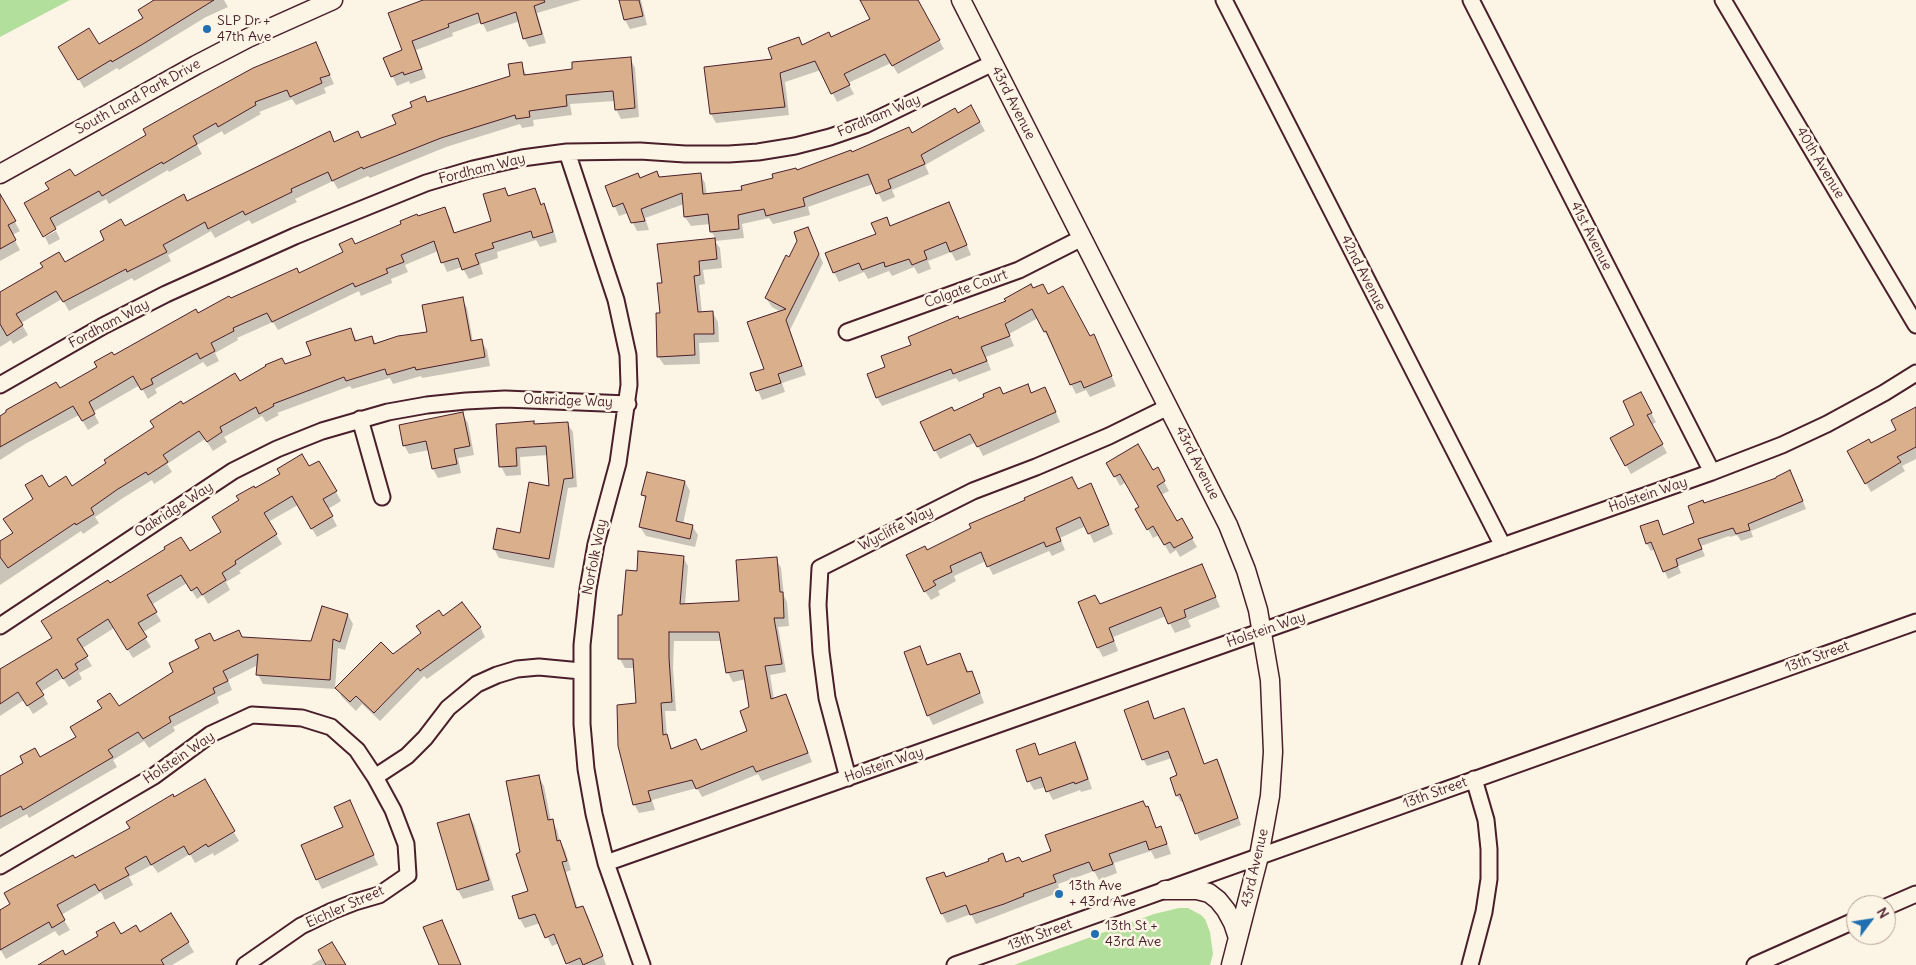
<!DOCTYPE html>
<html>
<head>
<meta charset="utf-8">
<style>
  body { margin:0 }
  #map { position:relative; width:1916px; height:965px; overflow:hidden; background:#fcf5e5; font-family:Delius,sans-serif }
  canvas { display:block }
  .north { position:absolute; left:1846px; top:895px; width:50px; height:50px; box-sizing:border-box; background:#fcf5e5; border:1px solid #b59f9b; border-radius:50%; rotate:59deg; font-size:14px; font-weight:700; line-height:20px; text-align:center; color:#4a1f2b }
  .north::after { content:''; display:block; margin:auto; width:18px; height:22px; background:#1f6fb2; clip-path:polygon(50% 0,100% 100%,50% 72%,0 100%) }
</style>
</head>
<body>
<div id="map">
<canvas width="1916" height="965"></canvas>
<div class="north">N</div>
</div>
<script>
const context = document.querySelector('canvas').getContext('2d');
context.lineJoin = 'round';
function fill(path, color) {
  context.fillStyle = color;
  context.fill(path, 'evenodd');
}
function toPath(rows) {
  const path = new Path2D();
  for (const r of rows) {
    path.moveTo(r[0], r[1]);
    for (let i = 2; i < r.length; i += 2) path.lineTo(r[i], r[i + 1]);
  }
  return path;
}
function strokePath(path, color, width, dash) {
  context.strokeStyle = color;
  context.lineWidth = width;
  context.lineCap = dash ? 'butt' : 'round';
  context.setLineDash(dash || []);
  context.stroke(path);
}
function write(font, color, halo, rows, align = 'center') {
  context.font = font + ' Delius,sans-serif';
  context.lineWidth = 5;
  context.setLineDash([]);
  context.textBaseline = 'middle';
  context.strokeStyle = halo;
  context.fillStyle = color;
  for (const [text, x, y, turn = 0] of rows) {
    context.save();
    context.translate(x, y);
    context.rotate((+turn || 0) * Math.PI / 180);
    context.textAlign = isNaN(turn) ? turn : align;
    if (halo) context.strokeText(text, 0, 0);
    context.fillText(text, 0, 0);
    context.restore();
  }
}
const green = toPath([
  [0,0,70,0,0,37],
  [1179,908,1188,908,1201,915,1205,919,1210,932,1213,954,1210,965,1014,965,1154,914]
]);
const shadow = toPath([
  [152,0,224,0,228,7,206,17,119,70,117,68,84,88,60,47,98,46,145,19,153,2],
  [426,0,581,0,537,13,546,43,529,47,524,38,520,21,487,32,482,22,452,33,453,36,416,50,426,78,410,84,409,81,397,86,385,59,403,51],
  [621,0,641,0,647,25,630,29,625,20],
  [861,0,916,0,944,49,898,74,891,63,848,83,854,94,837,102,821,70,785,82,789,115,716,123,711,114,705,68,774,60,799,39,803,46,831,39,872,19],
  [316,43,334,84,324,88,326,93,296,105,292,99,259,112,261,114,224,135,222,131,197,145,202,154,169,172,168,170,109,204,106,199,54,228,26,204],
  [630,58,635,68,639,117,621,119,616,109,615,101,570,104,572,115,533,120,534,126,522,128,520,124,446,147,370,178,368,176,338,189,333,181,295,199,297,202,252,224,249,220,215,238,211,231,168,255,171,261,134,281,132,278,69,311,62,299,21,323,28,335,13,344,11,340,0,347,0,302,125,228,187,202,329,133,335,143,361,139,398,124,427,103,511,77,521,64,527,76,574,70],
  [971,107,985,131,925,165,929,174,892,190,895,197,883,202,873,184,808,207,810,215,773,224,769,218,742,224,744,238,715,241,720,248,722,268,703,270,705,284,699,285,702,313,713,313,718,322,719,342,699,343,700,364,664,365,658,356,663,284,659,245,716,239,711,231,710,224,691,226,685,217,684,204,645,218,649,230,637,231,628,213,619,216,606,187,640,179,700,174,705,183,707,195,744,191,797,171,912,134,957,115],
  [504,189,509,197,535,189,542,205,549,214,557,242,540,247,536,240,497,252,498,258,480,264,483,274,469,279,462,267,447,272,438,251,405,265,408,272,391,279,392,283,361,296,359,291,278,330,273,322,237,338,238,340,215,353,219,361,207,367,203,362,155,389,157,393,148,399,140,385,93,412,99,423,88,430,79,415,25,444,0,460,0,417,60,390,113,357,197,314,299,274,344,253,355,245,418,217,444,209,450,218,455,234,493,222],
  [949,203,971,255,956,261,951,252,928,261,931,269,918,274,914,267,892,276,889,271,868,279,864,272,839,282,834,272,877,235,886,218,891,227],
  [7,208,20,231,12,235,20,250,0,261,0,211],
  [808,228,823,263,790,330,806,375,782,383,785,392,762,400,751,374,765,370,781,312,772,307,766,298],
  [56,231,60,239,49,245,45,237],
  [1033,290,1048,296,1090,337,1094,336,1116,386,1090,397,1086,390,1076,394,1038,318,1009,334,1014,346,986,357,991,370,959,382,956,378,882,406,877,397,887,368,913,345,959,321],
  [462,299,467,308,473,342,481,341,487,350,490,366,422,378,421,376,393,384,390,378,352,389,350,386,277,413,279,415,266,422,262,416,224,437,227,442,213,451,205,439,167,464,172,472,154,484,152,480,123,498,95,517,99,523,83,534,81,531,0,585,0,542,14,533,49,489,71,487,108,464,183,405,312,355,351,329,357,341,372,337,376,344,429,333],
  [1027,386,1032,394,1050,398,1060,422,983,456,976,442,940,459,935,450,954,413,985,398,1004,396],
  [1646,403,1656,422,1652,425,1667,453,1631,474,1626,465,1636,426],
  [1916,408,1916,459,1902,466,1905,471,1871,492,1866,483,1871,445,1898,430],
  [462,414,468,423,474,455,458,458,461,473,438,478,433,469,429,450,409,454,404,445],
  [567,423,573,432,577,487,568,488,554,568,499,558,494,549,521,534,550,487,548,455,520,457,521,475,506,476,501,466,535,426],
  [319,462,341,501,328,509,337,526,317,537,298,505,268,522,282,544,239,571,241,573,226,582,230,590,208,604,203,595,197,599,187,583,151,605,161,621,142,633,151,647,133,658,114,628,81,649,92,666,79,673,82,679,69,687,63,678,41,692,48,704,33,714,24,700,0,716,0,671,53,638,110,585,189,553,222,532,255,490,309,468],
  [1108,463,1152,472,1157,469,1169,491,1161,495,1176,522,1181,520,1197,547,1180,557,1176,550,1170,554,1159,535,1153,538,1137,510,1140,508,1126,482,1120,486],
  [1794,479,1806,509,1751,531,1753,537,1741,541,1737,535,1730,537,1729,536,1701,546,1705,556,1678,566,1681,573,1668,579,1655,549,1651,551,1647,544,1642,527,1657,522,1664,536,1696,524,1704,504],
  [685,482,690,491,683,524,692,526,698,535,695,547,646,536,640,527,646,501,643,495],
  [1078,490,1096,494,1113,534,1094,543,1086,526,1060,538,1065,550,1052,556,1049,551,993,575,986,561,954,576,956,581,938,591,940,595,931,600,925,591,926,552],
  [683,557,688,566,685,605,741,602,776,559,781,568,784,596,787,602,789,626,778,627,786,672,770,675,774,699,785,695,790,704,812,762,762,781,758,774,702,797,697,788,652,800,655,810,639,813,634,804,638,704,635,668,625,668,620,659,623,616,638,572],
  [674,641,722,641,728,673,733,682,746,679,751,708,749,731,702,751,696,740,673,750,667,737,665,711,676,711,673,668],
  [1202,565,1220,607,1188,620,1191,627,1175,633,1166,616,1113,637,1118,651,1103,657,1098,648,1100,606],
  [323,607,348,615,353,624,345,650,338,648,335,689,263,684,258,675,258,665,228,680,232,690,217,697,219,703,173,727,175,731,149,748,144,741,113,760,117,767,29,818,27,814,0,829,0,778,40,759,78,738,118,708,175,672,214,643,242,638,312,643],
  [480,627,485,637,427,679,424,676,380,721,362,704,356,711,342,697,337,688,393,655],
  [920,648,928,666,960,654,969,673,971,672,976,681,984,703,933,725,928,715],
  [1147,703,1155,720,1183,710,1204,765,1217,761,1221,768,1241,825,1200,841,1184,801,1181,802,1177,795,1178,776,1172,758,1147,766,1143,759],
  [1074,743,1080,752,1092,789,1081,792,1080,790,1053,800,1046,787,1034,790,1029,781,1034,745,1040,756],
  [538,776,544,786,551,821,552,820,557,830,560,842,565,850,571,870,566,872,578,909,583,907,588,916,606,965,569,965,559,943,552,946,540,923,525,928,520,919,529,892,522,853],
  [204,781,239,841,214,856,213,853,195,863,190,854,158,873,152,865,129,877,133,885,105,900,101,892,61,915,70,930,59,936,55,931,6,959,0,949,0,911,74,859,131,829,174,799],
  [349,802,378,865,322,889,317,879,344,828],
  [1148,808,1157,829,1160,827,1165,837,1171,854,1155,859,1151,851,1114,863,1117,873,1099,880,1094,871,1058,884,1060,892,976,924,971,914,947,923,942,914,946,878,991,862,1002,855,1007,863,1022,864,1053,852],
  [469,815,474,824,494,890,463,899,458,890,438,824],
  [171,914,194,952,172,965,48,965,65,956,120,936,139,934],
  [323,958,344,965,311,965]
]);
const building = toPath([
  [154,0,214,0,143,44,112,62,111,60,78,80,58,47,89,28,99,44,143,18,138,10,154,0],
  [423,0,544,0,545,2,534,6,542,34,523,39,516,12,481,24,478,13,448,24,449,27,412,41,422,69,404,75,403,72,391,77,383,58,402,50,388,13,423,0],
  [619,0,639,0,643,16,624,20,619,0],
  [860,0,918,0,940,40,892,66,885,54,844,74,850,85,831,94,815,61,780,73,785,107,710,114,704,67,772,59,768,48,799,37,802,45,829,32,831,37,870,19,860,0],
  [316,42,330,75,320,78,322,83,290,97,287,90,255,102,256,105,218,127,216,123,193,136,197,144,163,164,162,162,102,196,99,191,50,218,56,229,43,237,24,203,49,189,45,183,70,169,75,176,146,135,143,129,191,102,253,68,316,42],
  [631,57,635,108,615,110,613,91,566,95,567,106,529,111,530,117,516,119,515,115,441,138,363,169,362,167,332,181,328,172,291,189,292,192,245,215,243,211,208,229,205,222,163,245,167,252,127,272,126,269,63,302,56,291,16,314,23,325,7,336,0,324,0,292,43,267,40,263,59,252,65,262,104,240,100,231,121,219,125,226,184,194,187,201,330,131,334,142,358,131,361,138,396,124,392,115,412,107,410,102,425,96,427,102,510,76,508,64,522,62,524,75,572,69,572,62,631,57],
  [971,105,980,122,921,155,925,164,888,180,891,188,876,194,868,174,803,198,805,206,766,216,764,209,738,215,739,229,710,232,708,214,684,217,682,193,641,209,645,221,631,223,623,203,613,207,605,186,638,173,640,178,657,171,659,177,701,173,703,194,742,190,741,186,773,178,772,174,796,168,797,170,851,150,852,152,909,127,912,133,955,108,958,113,971,105],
  [505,188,508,196,535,188,541,205,544,203,553,232,533,238,531,231,492,243,494,248,475,254,479,264,462,270,458,258,441,263,434,241,401,255,404,262,386,269,388,273,355,287,353,283,272,322,267,313,233,328,234,331,211,343,215,351,200,359,197,353,151,379,153,384,141,390,133,376,89,402,95,414,82,421,73,406,0,447,0,416,6,412,6,410,56,382,60,388,97,367,94,362,112,352,114,355,196,309,198,313,229,296,231,298,297,268,299,273,343,252,339,244,352,238,355,244,401,224,400,221,417,214,418,216,445,207,454,233,491,221,483,194,505,188],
  [0,194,16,221,8,225,16,240,0,249,0,194],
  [949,202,967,245,950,252,946,242,924,251,927,259,912,265,909,259,885,267,884,262,862,270,859,263,833,273,825,253,876,234,871,223,887,217,890,226,949,202],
  [808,227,819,254,786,320,802,366,778,374,781,383,756,391,750,373,764,369,747,322,786,309,765,298,786,255,789,257,797,241,794,232,808,227],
  [715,238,717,259,699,261,700,275,694,276,698,312,713,311,714,334,694,334,695,355,657,357,656,313,660,313,657,283,662,283,657,244,715,238],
  [1031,284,1033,288,1043,284,1048,294,1063,286,1090,336,1094,334,1112,376,1084,388,1081,381,1070,385,1046,331,1044,332,1032,309,1005,324,1010,336,981,347,987,361,953,374,951,369,876,398,867,374,885,367,881,356,911,345,908,337,958,316,959,319,1006,301,1004,299,1031,284],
  [463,297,471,341,482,339,485,357,416,370,415,367,387,375,385,369,346,381,344,377,273,404,274,406,259,414,256,407,220,427,222,432,207,442,199,431,163,455,168,462,148,475,146,472,118,489,91,508,94,514,76,525,75,523,8,568,0,557,0,541,13,533,3,519,33,499,25,485,42,475,49,487,66,476,72,486,106,463,104,460,154,427,150,421,181,401,183,404,235,373,240,381,266,366,265,365,282,358,285,364,311,355,306,342,351,328,355,341,372,336,374,344,398,336,427,332,422,305,463,297],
  [1028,384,1031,393,1045,387,1056,412,977,447,970,434,934,451,920,422,952,407,954,411,984,397,983,394,1000,387,1003,394,1028,384],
  [1641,392,1652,413,1647,415,1663,444,1625,466,1610,438,1634,425,1623,401,1641,392],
  [1916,407,1916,447,1897,457,1901,462,1865,484,1847,451,1869,439,1871,443,1896,430,1891,420,1916,407],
  [463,412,470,446,454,449,457,464,432,469,426,441,403,446,399,425,463,412],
  [534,421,534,424,568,422,573,478,564,479,549,559,493,549,497,528,520,533,529,482,549,486,546,446,516,448,517,466,499,467,496,424,534,421],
  [1138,444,1153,470,1158,467,1165,481,1157,486,1177,521,1182,518,1193,538,1174,548,1170,542,1164,545,1153,526,1147,530,1135,509,1139,507,1120,474,1114,477,1106,463,1138,444],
  [302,454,309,466,319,461,337,491,323,499,333,516,311,529,292,496,264,513,277,534,235,561,236,564,222,573,226,580,202,595,197,587,191,591,181,575,147,595,157,612,138,623,147,637,127,650,108,619,77,639,88,656,75,664,78,669,63,679,57,669,36,683,44,695,27,706,18,692,0,704,0,669,52,638,41,621,108,580,110,583,165,549,164,547,181,537,190,551,221,532,212,517,239,500,236,496,254,486,255,488,280,474,277,469,302,454],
  [1790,470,1803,501,1748,524,1750,530,1736,534,1733,528,1698,539,1702,549,1676,559,1678,566,1663,572,1651,542,1646,544,1640,526,1658,520,1663,535,1694,523,1688,506,1703,500,1704,503,1737,492,1776,478,1776,477,1790,470],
  [647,472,685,481,676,521,693,525,690,539,639,527,646,496,641,495,647,472],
  [1072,477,1078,489,1091,483,1109,525,1088,534,1080,517,1056,528,1061,541,1046,547,1044,542,987,567,981,552,950,566,952,572,933,581,936,585,924,592,906,555,925,546,927,550,971,528,969,524,1025,500,1024,498,1072,477],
  [638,551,684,556,680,604,739,601,736,560,777,557,780,592,783,592,784,618,774,618,782,664,765,666,771,699,786,694,808,753,756,772,753,766,696,789,692,780,648,791,651,801,633,805,618,746,617,705,636,703,633,659,618,659,618,615,622,615,626,570,637,571,638,551],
  [669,632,719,632,726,673,743,670,749,707,740,711,747,731,701,750,696,739,671,749,667,734,663,735,661,703,672,702,669,658,669,632],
  [1202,564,1216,597,1184,610,1186,617,1168,624,1161,607,1109,628,1114,641,1097,648,1078,602,1095,595,1100,604,1202,564],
  [462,602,481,627,420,671,418,668,374,713,356,696,350,702,335,688,381,642,393,654,421,633,416,626,439,610,443,616,462,602],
  [322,606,348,614,340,642,333,639,330,680,256,675,258,654,223,671,228,681,213,688,215,693,169,717,171,722,143,739,138,732,108,750,113,757,23,810,21,806,0,817,0,776,23,763,20,756,35,748,40,757,76,737,70,727,102,708,97,701,110,693,119,706,173,672,169,663,199,648,195,640,210,633,214,641,239,630,242,637,311,641,322,606],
  [920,646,927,665,960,653,967,672,972,671,980,693,927,716,904,652,920,646],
  [1148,701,1154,719,1184,708,1204,764,1217,759,1238,818,1195,834,1180,794,1176,796,1170,778,1177,775,1168,751,1142,760,1124,710,1148,701],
  [1075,742,1088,779,1075,784,1074,782,1046,792,1041,777,1027,782,1016,750,1035,743,1039,755,1075,742],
  [539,775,548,820,553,819,557,841,560,840,567,861,562,862,576,908,583,906,603,956,583,965,580,958,566,964,554,934,545,938,535,914,519,919,512,896,528,891,516,854,520,852,506,781,539,775],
  [205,779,235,831,208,847,206,844,189,855,184,846,151,865,146,856,125,868,129,875,99,891,95,884,57,905,65,920,52,928,49,922,0,950,0,910,10,904,4,893,73,855,75,858,130,828,126,822,173,794,174,797,205,779],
  [350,800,374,855,316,880,301,845,343,827,334,807,350,800],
  [1143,801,1146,807,1148,806,1156,828,1161,826,1167,844,1149,850,1146,841,1109,854,1113,864,1093,871,1089,862,1053,875,1056,882,1023,894,1024,896,1004,904,970,915,966,905,941,914,926,878,944,872,946,877,989,861,988,859,1003,853,1006,862,1019,857,1022,862,1051,851,1045,835,1143,801],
  [469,814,489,880,457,890,437,823,469,814],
  [171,913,189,942,161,960,164,965,38,965,63,950,65,955,98,936,96,932,114,922,121,934,136,925,140,932,171,913],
  [442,920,461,965,439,965,423,927,442,920],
  [332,942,346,965,326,965,318,950,332,942]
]);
const minor = toPath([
  [1224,0,1503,546],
  [1471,0,1712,472],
  [1723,0,1916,325],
  [567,152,616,300,628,355,629,385,618,463,596,544,588,589,582,645,582,724,586,769,594,814,606,863,642,965],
  [847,332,1019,270,1082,238],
  [0,385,103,326,166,294,295,236,426,183,473,169,522,158,567,152,640,151,685,154,729,154,758,152,795,146,830,137,865,125,993,63],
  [360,419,382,497],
  [0,626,233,471,277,449,322,431,388,412,427,405,466,401,505,399,628,404],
  [375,777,407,756,425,738,448,708,477,684,497,675,517,669,539,667,581,671],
  [848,778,827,698,821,652,818,605,820,568,973,491,1036,467,1109,436,1168,407],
  [606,863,1712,472,1782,445,1827,424,1884,393,1916,373],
  [0,866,154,776,211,734,252,715,302,718,331,727,357,750,375,777,393,810,406,844,408,875,379,895,355,902,332,911,301,926,245,965],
  [1886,907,1916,894],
  [955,965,1916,622],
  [1470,965,1484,912,1489,879,1489,849,1486,820,1474,779],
  [1755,965,1856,920]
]);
const tertiary = toPath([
  [961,0,1228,525,1246,570,1258,610,1270,680,1273,752,1270,796,1259,856,1231,965],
  [0,174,196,65,248,38,333,0],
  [1165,890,1197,890,1209,893,1218,900,1226,910,1233,923,1238,938]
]);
const markers = [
  [207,29,5,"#1f6fb2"],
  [1059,894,5,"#1f6fb2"],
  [1095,934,5,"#1f6fb2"]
];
const poiNames = [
  ["SLP Dr +",217,21],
  ["47th Ave",217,37],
  ["13th Ave",1069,886],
  ["+ 43rd Ave",1069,902],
  ["13th St +",1105,926],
  ["43rd Ave",1105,942]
];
const streetNames = [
  ["South Land Park Drive",138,97,-29],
  ["43rd Avenue",1013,103,63],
  ["Fordham Way",879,116,-23],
  ["40th Avenue",1820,163,59],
  ["Fordham Way",482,169,-14],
  ["41st Avenue",1591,236,63],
  ["42nd Avenue",1363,273,63],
  ["Colgate Court",966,289,-20],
  ["Fordham Way",109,324,-28],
  ["Oakridge Way",568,401,2],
  ["43rd Avenue",1197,463,63],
  ["Holstein Way",1648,495,-19],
  ["Oakridge Way",174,510,-33],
  ["Wycliffe Way",896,529,-27],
  ["Norfolk Way",595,557,-79],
  ["Holstein Way",1266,630,-19],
  ["13th Street",1817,657,-20],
  ["Holstein Way",179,758,-34],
  ["Holstein Way",884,765,-19],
  ["13th Street",1435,793,-20],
  ["43rd Avenue",1255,868,-77],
  ["Eichler Street",345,907,-24],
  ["13th Street",1040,935,-20]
];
fill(green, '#b3df9c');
fill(shadow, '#0003');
fill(building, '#daaf8b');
strokePath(building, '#4a1f2b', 1);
strokePath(minor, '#4a1f2b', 19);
strokePath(tertiary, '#4a1f2b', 21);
strokePath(minor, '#fcf5e5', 15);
strokePath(tertiary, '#fcf5e5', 18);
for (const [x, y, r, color] of markers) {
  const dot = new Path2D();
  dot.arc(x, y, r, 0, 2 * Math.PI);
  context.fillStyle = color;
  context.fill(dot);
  strokePath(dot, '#fcf5e5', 2);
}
write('14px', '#4a1f2b', '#fcf5e5', poiNames, 'left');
write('14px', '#4a1f2b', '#fcf5e5', streetNames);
</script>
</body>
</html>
